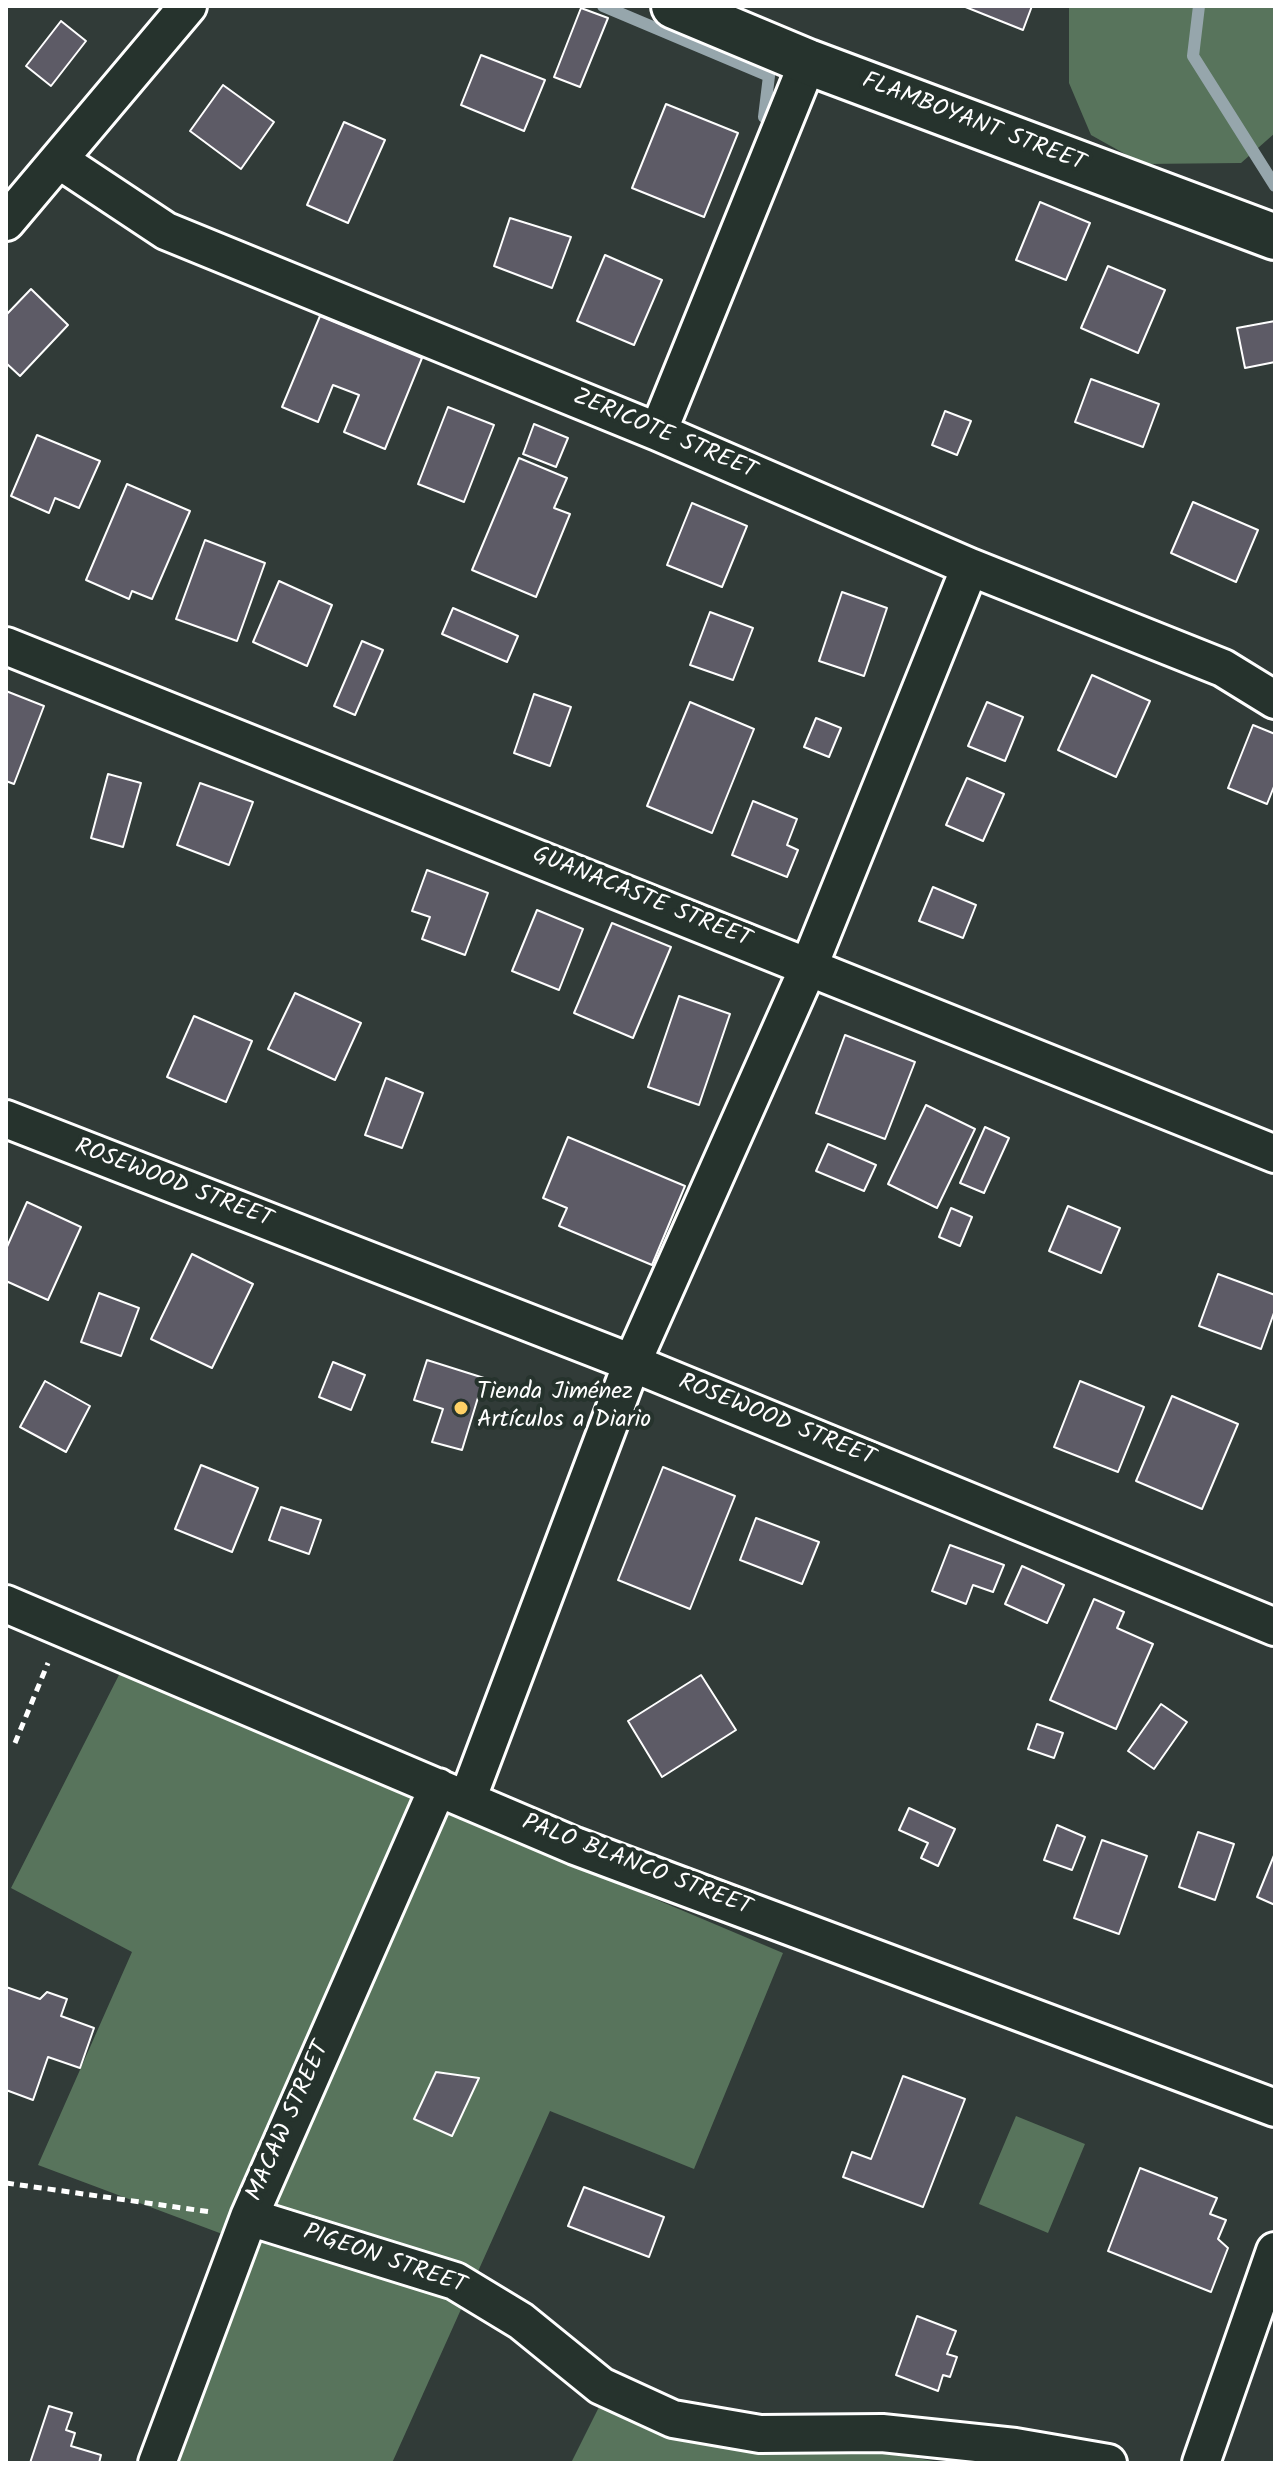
<!DOCTYPE html>
<html>
<head>
<meta charset="utf-8">
<style>
  body { margin:0 }
  #map { position:relative; width:1281px; height:2469px; overflow:hidden; background:#313b38; font-family:Kalam,sans-serif }
  canvas { display:block }
  .frame { position:absolute; inset:0; border:8px solid #fff; pointer-events:none }
</style>
</head>
<body>
<div id="map">
<canvas width="1281" height="2469"></canvas>
<div class="frame"></div>
</div>
<script>
const context = document.querySelector('canvas').getContext('2d');
context.lineJoin = 'round';
function fill(path, color) {
  context.fillStyle = color;
  context.fill(path, 'evenodd');
}
function toPath(rows) {
  const path = new Path2D();
  for (const r of rows) {
    path.moveTo(r[0], r[1]);
    for (let i = 2; i < r.length; i += 2) path.lineTo(r[i], r[i + 1]);
  }
  return path;
}
function strokePath(path, color, width, dash) {
  context.strokeStyle = color;
  context.lineWidth = width;
  context.lineCap = dash ? 'butt' : 'round';
  context.setLineDash(dash || []);
  context.stroke(path);
}
function write(font, color, halo, rows, align = 'center') {
  context.font = font + ' Kalam,sans-serif';
  context.lineWidth = 8;
  context.setLineDash([]);
  context.textBaseline = 'middle';
  context.strokeStyle = halo;
  context.fillStyle = color;
  for (const [text, x, y, turn = 0] of rows) {
    context.save();
    context.translate(x, y);
    context.rotate((+turn || 0) * Math.PI / 180);
    context.textAlign = isNaN(turn) ? turn : align;
    if (halo) context.strokeText(text, 0, 0);
    context.fillText(text, 0, 0);
    context.restore();
  }
}
const green = toPath([
  [1069,6,1275,6,1275,133,1241,163,1143,164,1091,135,1069,83],
  [120,1673,783,1953,694,2169,550,2111,392,2463,154,2463,257,2247,38,2165,132,1952,11,1888],
  [1016,2116,1085,2144,1048,2233,979,2204],
  [601,2403,945,2463,571,2463]
]);
const stream = toPath([
  [603,6,769,76,764,117],
  [1199,6,1193,56,1275,186]
]);
const building = toPath([
  [963,6,1032,6,1023,30,963,6],
  [581,8,608,18,580,87,554,77,581,8],
  [61,21,86,41,51,86,26,66,61,21],
  [481,55,545,80,524,131,461,105,481,55],
  [223,85,274,122,241,169,190,131,223,85],
  [666,104,738,133,704,217,632,188,666,104],
  [344,122,385,140,348,223,307,205,344,122],
  [1040,202,1090,223,1066,280,1016,260,1040,202],
  [510,218,571,237,552,288,494,266,510,218],
  [605,255,662,280,634,345,577,321,605,255],
  [1108,266,1165,290,1138,353,1081,328,1108,266],
  [31,289,68,325,20,376,6,363,6,315,31,289],
  [320,316,422,358,385,449,344,432,359,395,333,385,318,422,282,407,320,316],
  [1275,321,1275,362,1245,368,1237,328,1275,321],
  [1091,379,1159,404,1143,447,1075,422,1091,379],
  [448,407,494,425,464,502,418,484,448,407],
  [945,411,971,421,957,455,932,445,945,411],
  [534,424,568,438,556,467,523,454,534,424],
  [37,435,100,461,79,508,55,498,49,513,11,496,37,435],
  [519,458,567,478,554,508,570,514,536,597,472,570,519,458],
  [127,484,190,511,152,599,132,591,129,599,86,580,127,484],
  [1193,502,1258,530,1236,582,1171,553,1193,502],
  [692,503,747,526,722,587,667,565,692,503],
  [205,540,265,563,237,641,176,619,205,540],
  [279,581,332,605,307,666,253,642,279,581],
  [842,592,887,608,864,676,819,661,842,592],
  [453,608,518,636,507,662,442,634,453,608],
  [710,612,753,628,733,680,690,665,710,612],
  [362,641,383,650,355,715,334,706,362,641],
  [1092,675,1150,701,1116,777,1058,750,1092,675],
  [6,691,44,706,14,784,6,781,6,691],
  [534,694,571,707,550,766,514,753,534,694],
  [690,702,754,729,712,833,647,806,690,702],
  [987,702,1023,717,1005,761,968,746,987,702],
  [816,718,841,728,829,757,804,747,816,718],
  [1253,725,1275,734,1275,784,1267,804,1228,788,1253,725],
  [108,774,141,783,123,847,91,838,108,774],
  [967,778,1004,794,983,841,946,825,967,778],
  [200,783,253,802,229,865,177,845,200,783],
  [753,801,797,819,787,845,798,850,787,877,732,855,753,801],
  [427,870,488,893,465,955,422,939,430,917,412,911,427,870],
  [933,887,976,905,963,938,919,921,933,887],
  [537,910,583,929,559,990,512,971,537,910],
  [612,923,671,947,633,1038,574,1013,612,923],
  [295,993,361,1023,335,1080,268,1049,295,993],
  [679,996,730,1014,699,1105,648,1087,679,996],
  [194,1016,252,1041,226,1102,167,1077,194,1016],
  [845,1035,915,1062,885,1139,816,1113,845,1035],
  [386,1078,423,1093,402,1148,365,1135,386,1078],
  [926,1105,975,1129,937,1208,888,1184,926,1105],
  [985,1127,1009,1138,984,1193,960,1183,985,1127],
  [568,1137,685,1186,652,1265,559,1226,567,1208,543,1198,568,1137],
  [828,1144,876,1165,864,1191,816,1171,828,1144],
  [27,1202,81,1227,48,1300,6,1281,6,1249,27,1202],
  [1068,1206,1120,1228,1101,1273,1049,1251,1068,1206],
  [951,1208,972,1217,960,1246,939,1237,951,1208],
  [192,1254,253,1284,212,1368,151,1339,192,1254],
  [1218,1274,1275,1295,1275,1310,1261,1349,1199,1326,1218,1274],
  [99,1293,139,1308,121,1356,81,1342,99,1293],
  [427,1360,484,1378,462,1450,432,1442,443,1409,414,1400,427,1360],
  [333,1362,365,1375,351,1410,319,1397,333,1362],
  [45,1381,90,1406,66,1452,20,1427,45,1381],
  [1080,1381,1144,1407,1118,1472,1054,1447,1080,1381],
  [1172,1396,1238,1424,1202,1509,1136,1481,1172,1396],
  [201,1465,258,1488,232,1552,175,1529,201,1465],
  [663,1467,735,1496,690,1609,618,1580,663,1467],
  [281,1507,321,1520,309,1554,269,1540,281,1507],
  [756,1518,819,1542,802,1584,740,1560,756,1518],
  [950,1545,1004,1565,993,1592,973,1585,966,1604,932,1591,950,1545],
  [1022,1566,1064,1585,1047,1623,1005,1604,1022,1566],
  [1094,1599,1124,1612,1117,1628,1153,1644,1116,1729,1050,1700,1094,1599],
  [701,1675,736,1730,662,1777,628,1721,701,1675],
  [1161,1704,1187,1722,1154,1769,1128,1751,1161,1704],
  [1037,1724,1063,1733,1054,1758,1028,1749,1037,1724],
  [909,1808,955,1829,938,1866,921,1858,928,1843,899,1830,909,1808],
  [1057,1825,1085,1837,1072,1870,1044,1860,1057,1825],
  [1198,1832,1234,1844,1215,1900,1179,1887,1198,1832],
  [1102,1840,1147,1856,1119,1934,1074,1918,1102,1840],
  [1275,1853,1275,1905,1257,1897,1275,1853],
  [6,1987,40,1999,47,1992,67,1999,61,2016,94,2028,80,2068,48,2057,33,2100,6,2090,6,1987],
  [436,2072,479,2078,452,2136,414,2119,436,2072],
  [903,2076,965,2099,923,2207,843,2177,852,2152,871,2159,903,2076],
  [1140,2168,1217,2198,1210,2214,1226,2220,1218,2239,1228,2248,1211,2292,1108,2251,1140,2168],
  [584,2187,664,2217,649,2257,568,2226,584,2187],
  [917,2316,956,2331,947,2354,957,2357,950,2377,943,2375,938,2391,896,2375,917,2316],
  [49,2406,72,2413,66,2430,75,2433,71,2446,101,2455,99,2463,30,2463,49,2406]
]);
const path = toPath([
  [15,1743,48,1663],
  [6,2183,211,2212]
]);
const minor = toPath([
  [59,160,166,231,658,432,970,567,1223,668,1275,700],
  [6,222,188,6],
  [658,432,808,62],
  [6,646,1275,1154],
  [6,1119,632,1363,1275,1627],
  [6,1604,575,1846,1275,2108],
  [467,1800,632,1363,809,966,970,567],
  [249,2217,455,2281,521,2321,601,2386,673,2419,760,2434,882,2433,1015,2447,1108,2463],
  [157,2463,249,2217,438,1787],
  [1201,2463,1275,2251]
]);
const tertiary = toPath([
  [674,6,808,62,1275,237]
]);
const markers = [
  [461,1408,8,"#ffd166"]
];
const streetNames = [
  ["FLAMBOYANT STREET",973,124,21],
  ["ZERICOTE STREET",664,436,23],
  ["GUANACASTE STREET",641,899,22],
  ["ROSEWOOD STREET",173,1185,21],
  ["ROSEWOOD STREET",776,1422,22],
  ["PALO BLANCO STREET",636,1867,21],
  ["MACAW STREET",290,2122,-66],
  ["PIGEON STREET",384,2261,19]
];
const poiNames = [
  ["Tienda Jiménez",477,1394],
  ["Artículos a Diario",477,1422]
];
fill(green, '#58745c');
strokePath(stream, '#96a6ac', 12);
fill(building, '#5d5b66');
strokePath(building, '#fff', 2);
strokePath(minor, '#fff', 42);
strokePath(tertiary, '#fff', 50);
strokePath(path, '#fff', 5, [8, 6]);
strokePath(minor, '#26332d', 36);
strokePath(tertiary, '#26332d', 44);
for (const [x, y, r, color] of markers) {
  const dot = new Path2D();
  dot.arc(x, y, r, 0, 2 * Math.PI);
  context.fillStyle = color;
  context.fill(dot);
  strokePath(dot, '#26332d', 3);
}
write('24px', '#fff', '#26332d', streetNames);
write('24px', '#fff', '#26332d', poiNames, 'left');
</script>
</body>
</html>
